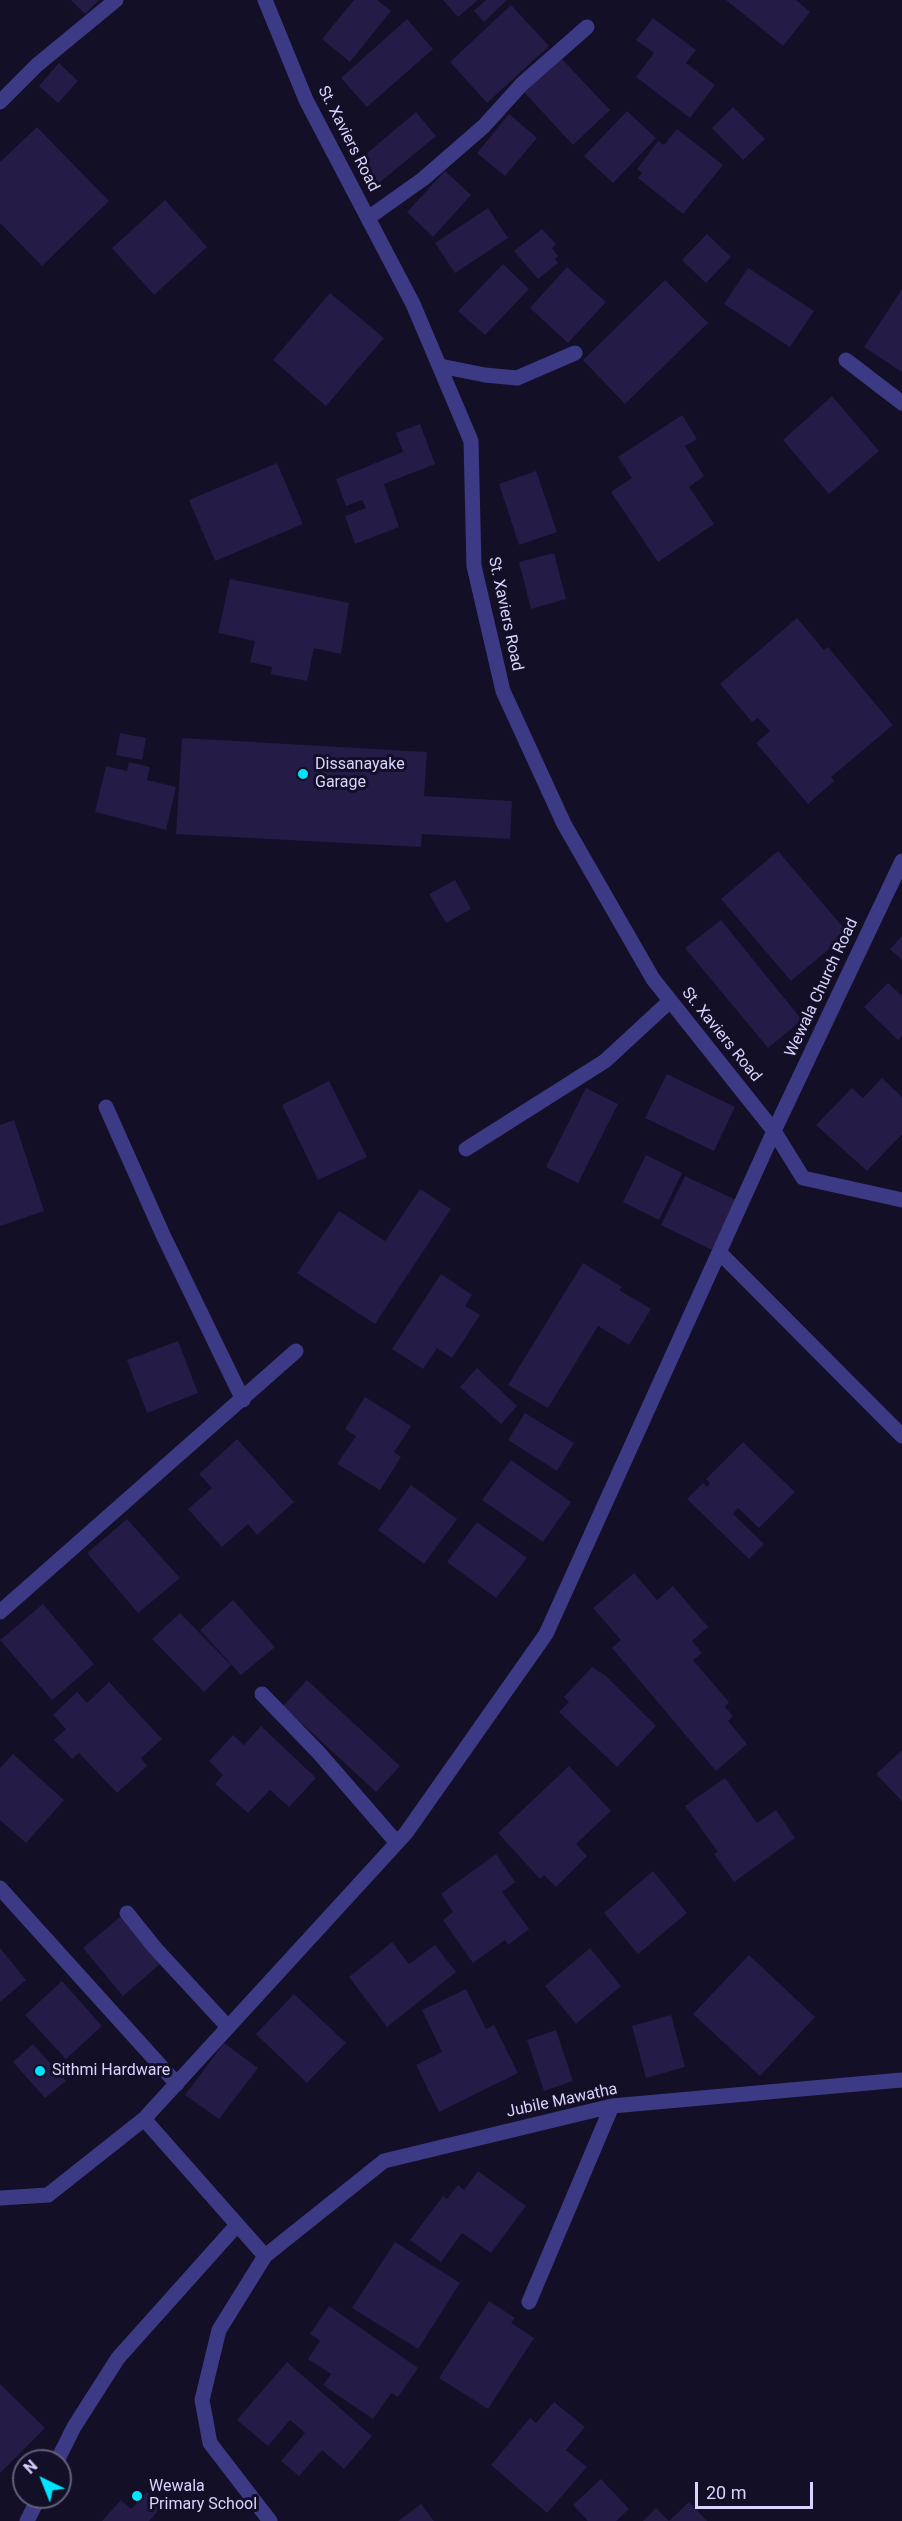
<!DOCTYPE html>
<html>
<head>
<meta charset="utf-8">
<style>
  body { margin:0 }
  #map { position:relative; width:902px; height:2521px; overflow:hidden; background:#130f26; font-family:Roboto,sans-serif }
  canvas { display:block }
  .north { position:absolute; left:12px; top:2449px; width:60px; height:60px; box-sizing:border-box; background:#130f26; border:2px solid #625e7d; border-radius:50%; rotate:317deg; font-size:16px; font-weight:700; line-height:24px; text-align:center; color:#d9d4ff }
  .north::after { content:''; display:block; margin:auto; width:21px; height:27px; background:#00e5ff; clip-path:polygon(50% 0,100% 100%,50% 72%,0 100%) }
  .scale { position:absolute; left:695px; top:2482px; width:118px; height:27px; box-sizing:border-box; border:3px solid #d9d4ff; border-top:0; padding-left:8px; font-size:18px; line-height:21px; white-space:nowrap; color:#d9d4ff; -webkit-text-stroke:4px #130f26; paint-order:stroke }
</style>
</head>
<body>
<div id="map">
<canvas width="902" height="2521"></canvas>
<div class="north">N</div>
<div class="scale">20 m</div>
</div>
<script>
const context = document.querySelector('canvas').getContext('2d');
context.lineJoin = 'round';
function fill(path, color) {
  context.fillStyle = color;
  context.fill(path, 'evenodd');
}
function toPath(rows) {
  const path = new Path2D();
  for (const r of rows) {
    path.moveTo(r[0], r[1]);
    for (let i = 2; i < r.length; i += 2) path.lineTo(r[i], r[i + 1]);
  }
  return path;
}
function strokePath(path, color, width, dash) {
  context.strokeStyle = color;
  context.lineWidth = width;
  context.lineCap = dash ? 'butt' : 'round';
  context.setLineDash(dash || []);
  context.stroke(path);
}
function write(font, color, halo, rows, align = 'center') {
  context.font = font + ' Roboto,sans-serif';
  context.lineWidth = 6;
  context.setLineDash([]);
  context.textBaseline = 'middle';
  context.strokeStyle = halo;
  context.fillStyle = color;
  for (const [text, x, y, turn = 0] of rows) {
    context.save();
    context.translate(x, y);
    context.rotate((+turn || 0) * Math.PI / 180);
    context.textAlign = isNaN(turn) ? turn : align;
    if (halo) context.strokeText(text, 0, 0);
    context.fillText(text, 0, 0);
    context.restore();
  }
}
const building = toPath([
  [71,0,99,0,85,14],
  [354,0,377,0,391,11,350,62,322,39],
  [443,0,478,0,458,17],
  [486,0,507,0,484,22,474,11],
  [726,0,796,0,810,12,783,46],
  [511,5,549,46,487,103,450,62],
  [653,18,696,50,686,63,715,85,690,118,636,77,654,53,636,40],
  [407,19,433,49,367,107,341,78],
  [561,58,610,110,573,145,524,92],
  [59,63,78,81,58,103,39,86],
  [733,107,765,139,743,160,712,128],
  [627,111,656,138,613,183,584,156],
  [416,112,436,136,379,183,360,159],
  [509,114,537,138,505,176,477,153],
  [37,127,109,201,42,266,0,223,0,162],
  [677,129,723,165,683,214,638,178,642,173,637,169,658,141,664,145],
  [445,171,471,195,433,237,407,212],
  [165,200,207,247,154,295,112,248],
  [488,208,508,238,455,273,435,243],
  [542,229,556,244,552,248,558,256,555,259,558,263,538,279,514,251],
  [707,234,731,257,706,283,682,260],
  [503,264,529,289,485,335,458,311],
  [567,267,606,302,568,343,530,308],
  [748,268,814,311,790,347,724,304],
  [665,280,708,323,625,404,583,360],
  [902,289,902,372,864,347],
  [330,293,384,338,326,406,273,360],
  [832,396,879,451,829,494,783,440],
  [682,415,697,439,685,446,704,476,689,487,714,524,658,562,611,492,632,478,618,457],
  [420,424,435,464,384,484,399,527,355,544,345,516,366,508,362,500,346,506,336,479,403,452,396,433],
  [277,463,303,524,215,561,189,500],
  [536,471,557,532,519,545,499,484],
  [554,553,566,599,531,609,519,562],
  [230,579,349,603,341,654,314,648,307,681,271,674,272,667,250,662,255,641,218,633],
  [797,618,824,650,828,647,893,725,831,777,834,781,808,804,756,743,770,731,758,718,752,722,720,684],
  [120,733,146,738,142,760,116,755],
  [182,738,427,752,424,796,512,801,510,839,422,834,421,847,176,834],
  [129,762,150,767,147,780,176,787,166,830,95,812,106,766,127,771],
  [778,851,848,933,791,981,721,899],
  [455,880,471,909,446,923,429,894],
  [721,920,802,1020,768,1048,685,948],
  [902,936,902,960,890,949],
  [888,983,902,996,902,1036,898,1040,864,1007],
  [667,1074,735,1107,714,1151,645,1118],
  [882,1078,902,1097,902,1134,867,1171,816,1125,852,1088,863,1098],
  [329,1081,367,1157,318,1180,282,1105],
  [586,1088,618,1104,578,1183,546,1167],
  [14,1120,44,1211,0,1226,0,1125],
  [646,1155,682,1173,659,1220,623,1202],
  [685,1176,736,1200,712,1250,661,1225],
  [420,1189,451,1209,375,1324,297,1273,339,1211,385,1241],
  [583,1263,622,1287,619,1290,651,1309,629,1345,598,1326,548,1408,508,1385],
  [441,1274,472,1295,465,1306,480,1315,452,1358,437,1348,423,1369,392,1349],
  [178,1341,198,1393,147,1413,127,1360],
  [477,1368,517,1406,501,1424,460,1387],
  [365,1397,411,1426,394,1452,401,1457,380,1490,337,1464,356,1436,345,1429],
  [525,1413,574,1443,557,1471,508,1440],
  [237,1439,294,1502,257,1535,248,1524,222,1547,188,1509,212,1488,199,1474],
  [743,1442,795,1492,759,1528,738,1508,733,1514,764,1544,749,1559,687,1499,703,1483,707,1487,710,1483,706,1479],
  [511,1460,571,1502,543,1542,482,1500],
  [411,1485,457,1519,424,1564,378,1530],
  [127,1519,180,1578,138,1613,87,1553],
  [477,1522,527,1558,496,1598,447,1562],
  [634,1573,657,1600,673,1586,708,1627,692,1641,702,1653,693,1660,729,1702,725,1707,733,1716,728,1721,747,1744,716,1771,612,1648,621,1640,593,1608],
  [233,1600,275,1647,241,1675,200,1630],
  [43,1604,94,1664,52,1700,0,1640],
  [180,1613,231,1665,204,1692,152,1639],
  [592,1667,606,1676,656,1726,617,1767,559,1712,569,1702,564,1697],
  [307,1680,400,1766,376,1792,283,1706],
  [109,1682,162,1739,141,1758,147,1766,117,1793,79,1753,72,1759,54,1740,66,1729,53,1715,77,1692,87,1703],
  [261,1726,316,1778,289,1807,270,1790,248,1813,215,1784,223,1775,209,1761,233,1735,244,1745],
  [902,1750,902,1801,876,1774],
  [13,1754,64,1800,26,1843,0,1820,0,1768],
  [569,1766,611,1811,576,1844,587,1856,556,1887,544,1875,540,1879,498,1833],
  [725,1778,757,1823,776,1810,795,1838,734,1882,714,1854,718,1852,685,1806],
  [496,1854,515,1882,502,1892,529,1929,508,1945,505,1940,473,1963,443,1920,453,1912,441,1894],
  [653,1871,687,1913,638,1954,604,1913],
  [120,1917,160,1964,123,1996,83,1948],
  [392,1942,409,1964,435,1945,456,1972,387,2027,349,1977],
  [0,1948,26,1980,0,2002],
  [590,1948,621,1986,576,2024,545,1986],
  [749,1955,815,2017,760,2076,693,2014],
  [62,1981,102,2026,66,2059,25,2015],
  [466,1989,486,2029,494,2025,518,2073,439,2112,416,2065,442,2052,422,2010],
  [294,1994,346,2043,307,2083,256,2034],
  [671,2015,685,2067,646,2078,632,2026],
  [556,2030,573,2081,544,2091,527,2040],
  [224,2043,258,2068,219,2119,185,2095],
  [33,2044,66,2081,45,2098,13,2062],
  [478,2171,526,2206,491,2253,462,2233,441,2262,410,2240,443,2196,447,2199,458,2185,464,2190],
  [395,2242,460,2283,418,2349,352,2308],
  [489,2301,515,2318,511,2323,534,2338,488,2409,439,2378],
  [329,2306,418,2368,398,2397,391,2393,373,2419,323,2385,331,2374,308,2359,320,2341,310,2334],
  [287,2362,372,2436,344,2469,322,2450,299,2476,281,2461,305,2433,290,2420,268,2446,237,2420],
  [0,2384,45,2428,0,2473],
  [554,2402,585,2427,566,2450,587,2467,547,2513,491,2465,530,2418,536,2423],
  [601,2479,629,2509,616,2521,588,2521,573,2505],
  [147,2492,163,2506,149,2521,102,2521,121,2500,131,2509],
  [689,2502,707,2521,669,2521],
  [421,2504,434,2521,398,2521],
  [656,2508,669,2521,643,2521]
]);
const street = toPath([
  [265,0,306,100,413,304,471,441,474,566,503,691,564,824,653,979,774,1131,803,1178,902,1200],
  [0,102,37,65,116,0],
  [368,218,423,179,484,126,522,84,587,27],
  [846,360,902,403],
  [440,366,485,375,517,378,575,353],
  [106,1107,163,1235,243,1400],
  [466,1149,605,1061,670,1001],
  [719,1252,902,1436],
  [0,1612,296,1351],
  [262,1694,319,1753,397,1843],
  [0,1888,177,2084],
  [127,1913,155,1948,228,2027],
  [144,2119,265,2256],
  [0,2198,48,2195,144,2119,406,1833,546,1634,774,1131,902,861],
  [529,2302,612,2106],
  [57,2461,74,2427,118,2358,237,2225],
  [27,2521,39,2497],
  [270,2521,210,2443,202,2400,219,2330,265,2256,384,2161,612,2106,902,2080]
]);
const markers = [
  [303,774,6,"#00e5ff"],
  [40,2071,6,"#00e5ff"],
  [137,2496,6,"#00e5ff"]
];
const streetNames = [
  ["St. Xaviers Road",348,139,63],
  ["St. Xaviers Road",505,614,78],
  ["Wewala Church Road",822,988,-65],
  ["St. Xaviers Road",721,1035,51],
  ["Jubile Mawatha",562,2101,-12]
];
const poiNames = [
  ["Dissanayake",315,765],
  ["Garage",315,783],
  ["Sithmi Hardware",52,2071],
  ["Wewala",149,2487],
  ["Primary School",149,2505]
];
fill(building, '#241b47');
strokePath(street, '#3d3a85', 15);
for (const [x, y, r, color] of markers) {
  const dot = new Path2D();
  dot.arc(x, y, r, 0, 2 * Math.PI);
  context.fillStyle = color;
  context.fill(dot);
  strokePath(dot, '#130f26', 2);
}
write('16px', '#d9d4ff', '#130f26', streetNames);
write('16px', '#d9d4ff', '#130f26', poiNames, 'left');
</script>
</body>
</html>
